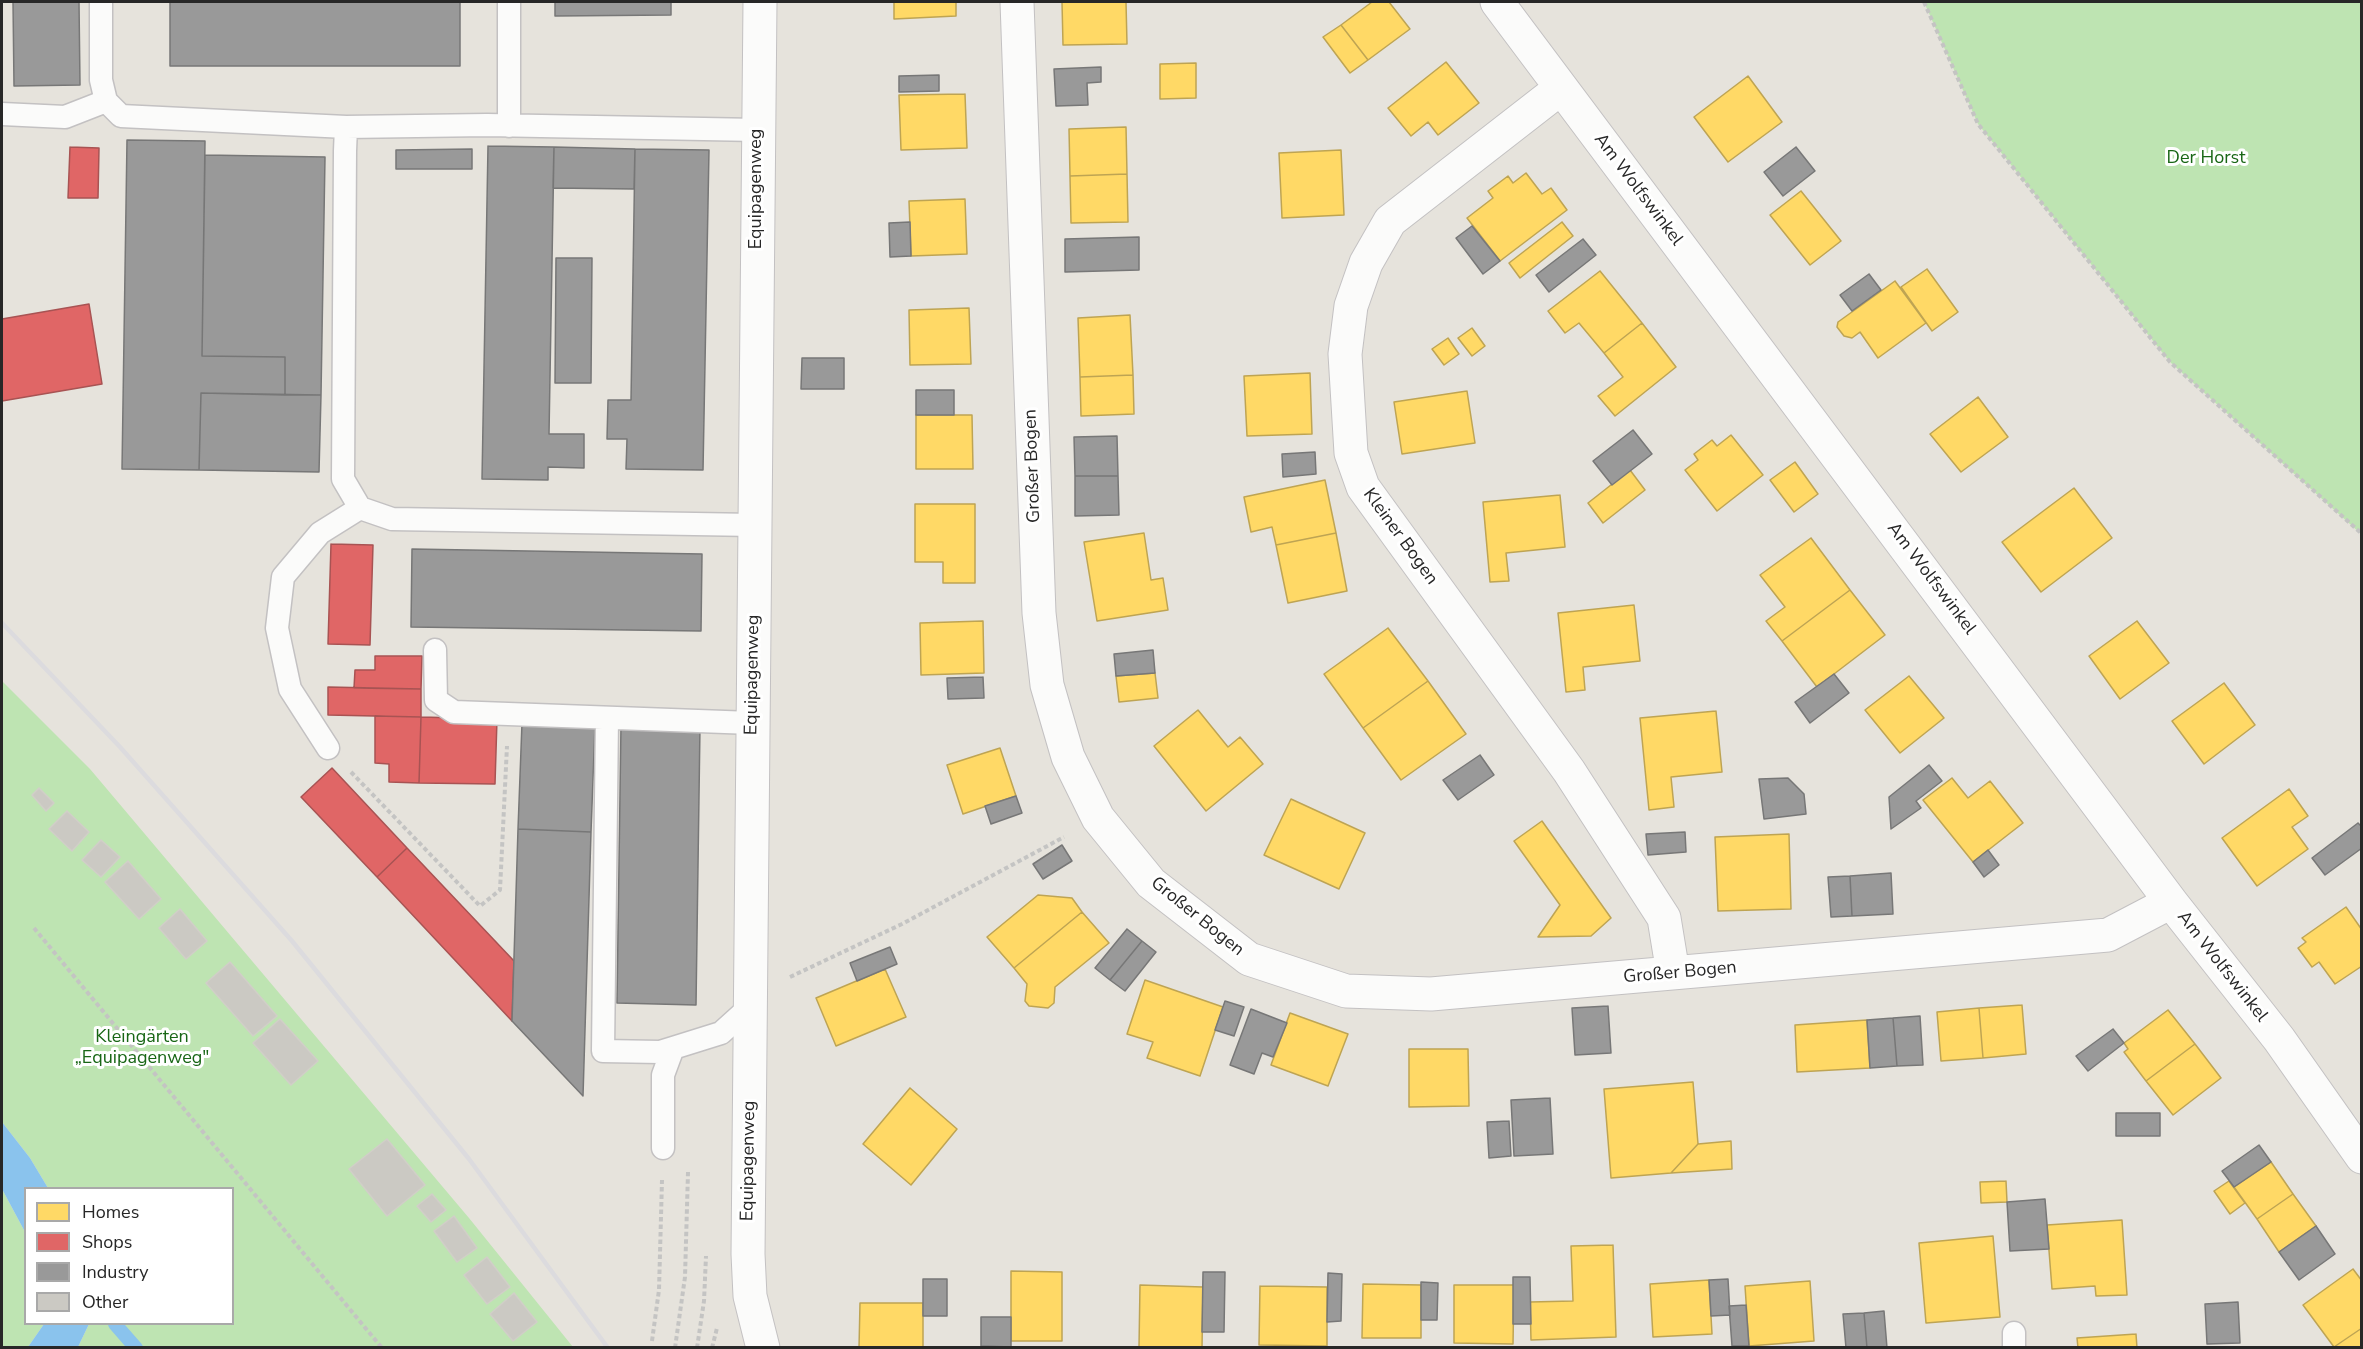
<!DOCTYPE html>
<html>
<head>
<meta charset="utf-8">
<style>
  body { margin:0 }
  #map { position:relative; width:2363px; height:1349px; overflow:hidden; background:#e6e3dc; font-family:"Nunito Sans",sans-serif }
  canvas { display:block }
  .frame { position:absolute; inset:0; border:3px solid #272727; pointer-events:none }
  .legend { position:absolute; left:24px; top:1187px; width:210px; height:138px; box-sizing:border-box; background:#fff; border:2px solid #a9a9a9; margin:0; padding:8px 10px; list-style:none; font-size:18px; color:#272727 }
  .legend li { display:flex; align-items:center; gap:12px; height:30px }
  .legend b { width:30px; border:2px solid #a9a9a9 }
</style>
</head>
<body>
<div id="map">
<canvas width="2363" height="1349"></canvas>
<div class="frame"></div>
<ul class="legend">
<li><b style="height:16px;background:#ffd966"></b>Homes</li>
<li><b style="height:16px;background:#e06666"></b>Shops</li>
<li><b style="height:16px;background:#999"></b>Industry</li>
<li><b style="height:16px;background:#cbc9c3"></b>Other</li>
</ul>
</div>
<script>
const context = document.querySelector('canvas').getContext('2d');
context.lineJoin = 'round';
function fill(path, color) {
  context.fillStyle = color;
  context.fill(path, 'evenodd');
}
function toPath(rows) {
  const path = new Path2D();
  for (const r of rows) {
    path.moveTo(r[0], r[1]);
    for (let i = 2; i < r.length; i += 2) path.lineTo(r[i], r[i + 1]);
  }
  return path;
}
function strokePath(path, color, width, dash) {
  context.strokeStyle = color;
  context.lineWidth = width;
  context.lineCap = dash ? 'butt' : 'round';
  context.setLineDash(dash || []);
  context.stroke(path);
}
function write(font, color, halo, rows, align = 'center') {
  context.font = font + ' "Nunito Sans",sans-serif';
  context.lineWidth = 6;
  context.setLineDash([]);
  context.textBaseline = 'middle';
  context.strokeStyle = halo;
  context.fillStyle = color;
  for (const [text, x, y, turn = 0] of rows) {
    context.save();
    context.translate(x, y);
    context.rotate((+turn || 0) * Math.PI / 180);
    context.textAlign = isNaN(turn) ? turn : align;
    if (halo) context.strokeText(text, 0, 0);
    context.fillText(text, 0, 0);
    context.restore();
  }
}
const green = toPath([
  [1924,2,2361,2,2361,534,2170,362,1978,124],
  [2,681,90,769,469,1218,573,1347,78,1347,89,1324,232,1324,232,1188,48,1188,30,1158,2,1122],
  [2,1189,25,1232,26,1324,44,1324,28,1347,2,1347]
]);
const water = toPath([
  [2,1122,30,1158,48,1188,26,1188,25,1232,2,1189],
  [44,1324,89,1324,78,1347,28,1347]
]);
const homes = toPath([
  [894,2,956,2,956,16,894,19,894,2],
  [1062,2,1126,2,1127,44,1063,45,1062,2],
  [1372,2,1389,2,1410,29,1368,60,1341,25,1372,2],
  [1341,25,1368,60,1350,73,1323,37,1341,25],
  [1446,62,1479,103,1438,135,1428,122,1411,136,1388,108,1446,62],
  [1196,63,1196,98,1160,99,1160,64,1196,63],
  [1748,76,1782,122,1728,162,1694,117,1748,76],
  [965,94,967,148,901,150,899,95,965,94],
  [1126,127,1127,174,1070,176,1069,129,1126,127],
  [1341,150,1344,215,1282,218,1279,153,1341,150],
  [1526,173,1542,194,1551,188,1567,210,1500,261,1467,218,1493,198,1488,191,1508,176,1513,183,1526,173],
  [1127,174,1128,222,1071,223,1070,176,1127,174],
  [1801,191,1841,241,1810,265,1770,215,1801,191],
  [965,199,967,254,911,256,909,201,965,199],
  [1562,222,1573,236,1520,278,1509,263,1562,222],
  [1927,269,1958,312,1932,331,1901,287,1927,269],
  [1600,271,1642,323,1604,353,1579,323,1565,333,1548,311,1600,271],
  [1895,281,1926,323,1878,358,1860,332,1852,338,1844,336,1837,327,1838,322,1895,281],
  [969,308,971,364,910,365,909,310,969,308],
  [1130,315,1133,375,1080,377,1078,318,1130,315],
  [1642,323,1676,367,1615,416,1598,396,1623,377,1604,353,1642,323],
  [1472,328,1485,346,1472,356,1458,338,1472,328],
  [1448,338,1459,354,1444,365,1432,349,1448,338],
  [1310,373,1312,434,1247,436,1244,376,1310,373],
  [1133,375,1134,414,1081,416,1080,377,1133,375],
  [1467,391,1475,443,1402,454,1394,402,1467,391],
  [1978,397,2008,437,1961,472,1930,434,1978,397],
  [916,415,972,415,973,469,916,469,916,415],
  [1731,435,1763,475,1717,511,1685,470,1698,460,1694,454,1712,440,1717,446,1731,435],
  [1795,462,1818,494,1794,512,1770,480,1795,462],
  [1630,470,1645,490,1603,523,1588,503,1630,470],
  [1325,480,1336,533,1276,545,1272,527,1251,532,1244,497,1325,480],
  [2074,488,2112,538,2041,592,2002,542,2074,488],
  [1560,495,1565,547,1506,553,1509,581,1490,582,1483,502,1560,495],
  [915,504,975,504,975,583,943,583,943,562,915,562,915,504],
  [1144,533,1151,580,1163,578,1168,610,1097,621,1084,542,1144,533],
  [1336,533,1347,591,1288,603,1276,545,1336,533],
  [1811,538,1850,590,1782,641,1766,621,1785,607,1760,575,1811,538],
  [1850,590,1885,635,1817,687,1782,641,1850,590],
  [1634,605,1640,661,1583,667,1585,690,1566,692,1558,613,1634,605],
  [983,621,984,673,921,675,920,623,983,621],
  [2137,621,2169,663,2120,699,2089,656,2137,621],
  [1388,628,1428,681,1363,728,1324,674,1388,628],
  [1155,673,1158,698,1119,702,1116,676,1155,673],
  [1909,676,1944,718,1900,753,1865,710,1909,676],
  [1428,681,1466,734,1401,780,1363,728,1428,681],
  [2224,683,2255,725,2204,764,2172,721,2224,683],
  [1198,710,1228,747,1240,737,1263,764,1206,811,1154,746,1198,710],
  [1716,711,1722,772,1671,777,1674,807,1649,810,1640,718,1716,711],
  [1000,748,1016,796,963,814,947,765,1000,748],
  [1952,778,1968,798,1990,781,2023,823,1973,862,1923,800,1952,778],
  [2289,789,2308,816,2292,827,2308,849,2257,886,2222,838,2289,789],
  [1291,799,1365,833,1339,889,1264,855,1291,799],
  [1542,821,1611,918,1591,936,1538,937,1560,905,1514,841,1542,821],
  [1789,834,1791,909,1718,911,1715,837,1789,834],
  [1038,895,1072,898,1082,912,1014,968,987,937,1038,895],
  [2346,907,2362,930,2362,966,2335,984,2319,962,2312,967,2298,948,2306,942,2302,938,2346,907],
  [1082,912,1109,943,1055,987,1054,1003,1048,1008,1029,1006,1025,1001,1027,984,1014,968,1082,912],
  [885,969,906,1017,836,1046,816,998,885,969],
  [1145,980,1223,1007,1200,1076,1147,1058,1153,1042,1127,1034,1145,980],
  [2022,1005,2026,1054,1983,1058,1979,1008,2022,1005],
  [1979,1008,1983,1058,1941,1061,1937,1012,1979,1008],
  [2168,1010,2195,1044,2146,1081,2124,1052,2128,1049,2124,1043,2168,1010],
  [1290,1013,1348,1034,1328,1086,1271,1065,1290,1013],
  [1867,1020,1870,1068,1797,1072,1795,1025,1867,1020],
  [2195,1044,2221,1078,2173,1115,2146,1081,2195,1044],
  [1409,1049,1468,1049,1469,1106,1409,1107,1409,1049],
  [1693,1082,1698,1144,1671,1173,1611,1178,1604,1089,1693,1082],
  [910,1088,957,1129,911,1185,863,1144,910,1088],
  [1731,1141,1732,1169,1671,1173,1698,1144,1731,1141],
  [2271,1162,2293,1194,2257,1219,2234,1187,2271,1162],
  [2006,1181,2007,1202,1981,1203,1980,1182,2006,1181],
  [2229,1181,2245,1203,2230,1214,2214,1191,2229,1181],
  [2293,1194,2316,1226,2279,1252,2257,1219,2293,1194],
  [2122,1220,2127,1295,2096,1296,2095,1286,2052,1289,2047,1225,2122,1220],
  [1993,1236,2000,1317,1926,1323,1919,1243,1993,1236],
  [1613,1245,1616,1337,1531,1340,1530,1302,1573,1301,1571,1246,1613,1245],
  [2353,1269,2362,1281,2362,1328,2334,1347,2303,1305,2353,1269],
  [1011,1271,1062,1272,1062,1341,1011,1341,1011,1271],
  [1709,1280,1712,1334,1653,1337,1650,1284,1709,1280],
  [1810,1281,1814,1341,1749,1346,1745,1286,1810,1281],
  [1363,1284,1421,1285,1421,1338,1362,1338,1363,1284],
  [1140,1285,1203,1287,1202,1348,1139,1347,1140,1285],
  [1454,1285,1514,1285,1513,1344,1454,1343,1454,1285],
  [1260,1286,1327,1287,1327,1346,1259,1345,1260,1286],
  [860,1303,923,1303,923,1348,859,1348,860,1303],
  [2362,1328,2362,1348,2334,1348,2334,1347,2362,1328],
  [2136,1334,2137,1348,2078,1348,2077,1338,2136,1334]
]);
const shops = toPath([
  [70,147,99,148,98,198,68,198,70,147],
  [89,304,102,384,2,401,2,319,89,304],
  [331,544,373,545,370,645,328,644,331,544],
  [375,656,422,656,421,689,354,688,355,670,375,670,375,656],
  [328,687,421,689,421,717,328,715,328,687],
  [375,716,421,717,419,783,389,782,389,764,375,763,375,716],
  [421,717,497,719,495,784,419,783,421,717],
  [332,768,407,848,377,877,301,797,332,768],
  [407,848,514,961,512,1021,377,877,407,848]
]);
const industry = toPath([
  [13,2,79,2,80,85,14,86,13,2],
  [170,2,460,2,460,66,170,66,170,2],
  [555,2,671,2,671,15,555,16,555,2],
  [1101,67,1101,82,1087,83,1088,105,1056,106,1054,69,1101,67],
  [939,75,939,91,899,92,899,76,939,75],
  [127,140,205,141,202,356,285,357,285,395,201,393,199,470,122,469,127,140],
  [488,146,554,147,549,434,584,434,584,468,548,467,548,480,482,479,488,146],
  [554,147,635,149,634,189,553,188,554,147],
  [1796,147,1815,171,1783,196,1764,172,1796,147],
  [472,149,472,169,396,169,396,150,472,149],
  [635,149,709,150,703,470,626,469,627,439,607,439,608,400,631,400,635,149],
  [205,155,325,157,321,395,285,395,285,357,202,356,205,155],
  [910,222,911,256,890,257,889,223,910,222],
  [1472,226,1500,261,1483,274,1456,238,1472,226],
  [1139,237,1139,270,1065,272,1065,239,1139,237],
  [1583,239,1596,255,1549,292,1536,275,1583,239],
  [556,258,592,258,591,383,555,383,556,258],
  [1869,274,1881,290,1852,311,1840,295,1869,274],
  [802,358,844,358,844,389,801,389,802,358],
  [916,390,954,390,954,415,916,415,916,390],
  [201,393,321,395,319,472,199,470,201,393],
  [1633,430,1652,454,1612,485,1593,461,1633,430],
  [1117,436,1118,476,1075,476,1074,437,1117,436],
  [1315,452,1316,474,1283,477,1282,454,1315,452],
  [1075,476,1118,476,1119,515,1075,516,1075,476],
  [412,549,702,554,701,631,411,627,412,549],
  [1153,650,1155,673,1116,676,1114,654,1153,650],
  [1834,674,1849,693,1810,723,1795,702,1834,674],
  [983,677,984,698,948,699,947,678,983,677],
  [522,723,595,726,591,832,518,829,522,723],
  [621,725,700,726,696,1005,617,1003,621,725],
  [1480,755,1494,775,1458,800,1443,780,1480,755],
  [1929,765,1942,781,1916,801,1921,808,1891,829,1889,797,1929,765],
  [1788,778,1804,794,1806,814,1764,819,1759,779,1788,778],
  [1016,796,1022,813,991,824,985,806,1016,796],
  [2358,823,2362,827,2362,848,2325,875,2312,858,2358,823],
  [518,829,591,832,583,1096,512,1021,518,829],
  [1685,832,1686,852,1648,855,1646,834,1685,832],
  [1062,845,1072,861,1043,879,1033,864,1062,845],
  [1988,850,1999,865,1984,877,1973,862,1988,850],
  [1891,873,1893,914,1852,916,1850,876,1891,873],
  [1850,876,1852,916,1831,917,1828,877,1850,876],
  [1127,929,1142,941,1110,980,1095,968,1127,929],
  [1142,941,1156,952,1125,991,1110,980,1142,941],
  [890,947,897,964,857,981,850,963,890,947],
  [1225,1001,1244,1007,1234,1036,1215,1030,1225,1001],
  [1608,1006,1611,1053,1575,1055,1572,1008,1608,1006],
  [1251,1009,1287,1023,1273,1057,1262,1053,1254,1074,1230,1065,1251,1009],
  [1920,1016,1923,1065,1897,1066,1893,1018,1920,1016],
  [1893,1018,1897,1066,1870,1068,1867,1020,1893,1018],
  [2113,1029,2124,1043,2088,1071,2076,1056,2113,1029],
  [1550,1098,1553,1154,1514,1156,1511,1100,1550,1098],
  [2116,1113,2160,1113,2160,1136,2116,1136,2116,1113],
  [1509,1121,1511,1156,1489,1158,1487,1122,1509,1121],
  [2259,1145,2271,1162,2234,1187,2222,1171,2259,1145],
  [2045,1199,2049,1249,2010,1251,2007,1202,2045,1199],
  [2316,1226,2335,1254,2299,1280,2279,1252,2316,1226],
  [1203,1272,1225,1272,1224,1332,1202,1332,1203,1272],
  [1328,1273,1342,1274,1341,1321,1327,1322,1328,1273],
  [1513,1277,1530,1277,1531,1324,1513,1324,1513,1277],
  [923,1279,947,1279,947,1316,923,1316,923,1279],
  [1728,1279,1730,1315,1711,1316,1709,1280,1728,1279],
  [1421,1282,1438,1283,1437,1320,1421,1320,1421,1282],
  [2238,1302,2240,1343,2207,1344,2205,1304,2238,1302],
  [1746,1305,1749,1346,1732,1346,1729,1306,1746,1305],
  [1884,1311,1887,1348,1867,1348,1864,1313,1884,1311],
  [1864,1313,1867,1348,1846,1348,1843,1314,1864,1313],
  [981,1317,1011,1317,1011,1347,981,1346,981,1317]
]);
const stream = toPath([
  [115,1324,136,1348]
]);
const building = toPath([
  [39,788,54,803,46,811,32,795,39,788],
  [67,811,89,832,72,851,49,829,67,811],
  [101,840,120,857,101,877,82,860,101,840],
  [128,861,161,899,139,919,105,882,128,861],
  [180,909,207,941,186,959,159,928,180,909],
  [230,962,277,1016,253,1036,206,983,230,962],
  [280,1019,318,1061,291,1085,253,1043,280,1019],
  [387,1139,425,1185,387,1216,349,1169,387,1139],
  [432,1194,446,1210,431,1222,417,1206,432,1194],
  [454,1216,477,1248,457,1262,434,1231,454,1216],
  [487,1257,510,1287,487,1304,464,1275,487,1257],
  [514,1293,537,1322,513,1341,490,1314,514,1293]
]);
const path = toPath([
  [1924,2,1978,124,2170,362,2362,534],
  [351,772,480,906,500,890,507,746],
  [34,928,382,1348],
  [790,977,902,924,1064,837],
  [652,1341,659,1290,662,1180],
  [675,1348,685,1277,688,1172],
  [697,1348,704,1301,706,1256],
  [712,1348,717,1328]
]);
const service = toPath([
  [101,2,101,80,106,101,121,116,346,127],
  [509,2,509,126],
  [2,114,65,117,106,101],
  [755,525,392,519,360,508,343,479,345,151,346,127,487,125,758,130],
  [435,650,436,700,454,712,752,723],
  [607,718,603,1051,660,1052,673,1048,721,1033,752,1005],
  [328,748,290,689,277,628,283,577,320,533,360,508],
  [663,1148,663,1075,673,1048],
  [2014,1333,2014,1348]
]);
const minor = toPath([
  [760,2,748,1254,750,1296,763,1348],
  [1017,2,1039,613,1047,685,1068,757,1098,818,1151,883,1249,959,1346,991,1431,994,2108,935,2171,902],
  [1497,2,2171,902,2279,1039,2362,1157],
  [1561,88,1390,221,1366,263,1351,306,1345,354,1351,453,1363,487,1569,771,1664,918,1673,973]
]);
const rail = toPath([
  [2,623,120,747,292,941,469,1159,608,1348]
]);
const parkNames = [
  ["Der Horst",2206,159],
  ["Kleingärten",142,1038],
  ["„Equipagenweg\"",142,1059]
];
const streetNames = [
  ["Equipagenweg",757,189,-90],
  ["Am Wolfswinkel",1638,190,53],
  ["Großer Bogen",1033,466,-92],
  ["Kleiner Bogen",1400,537,54],
  ["Am Wolfswinkel",1931,579,53],
  ["Equipagenweg",753,675,-89],
  ["Großer Bogen",1197,917,39],
  ["Am Wolfswinkel",2222,967,52],
  ["Großer Bogen",1680,973,-5],
  ["Equipagenweg",749,1161,-89]
];
fill(green, '#bee4b2');
fill(water, '#8ac3ed');
fill(homes, '#ffd966');
strokePath(homes, '#bea453', 1.5);
fill(shops, '#e06666');
strokePath(shops, '#a85353', 1.5);
fill(industry, '#999');
strokePath(industry, '#777', 1.5);
strokePath(stream, '#8ac3ed', 14);
fill(building, '#cbc9c3');
strokePath(building, '#d1cfc8', 1.5);
strokePath(service, '#c3c1c2', 25);
strokePath(minor, '#c3c1c2', 35);
strokePath(path, '#c4c4c3', 4, [4.5, 3]);
strokePath(service, '#fbfbfa', 22);
strokePath(minor, '#fbfbfa', 33);
strokePath(rail, '#dcdbde', 4.5);
write('18px', '#186615', '#fff', parkNames);
write('18px', '#272727', '#fff', streetNames);
</script>
</body>
</html>
